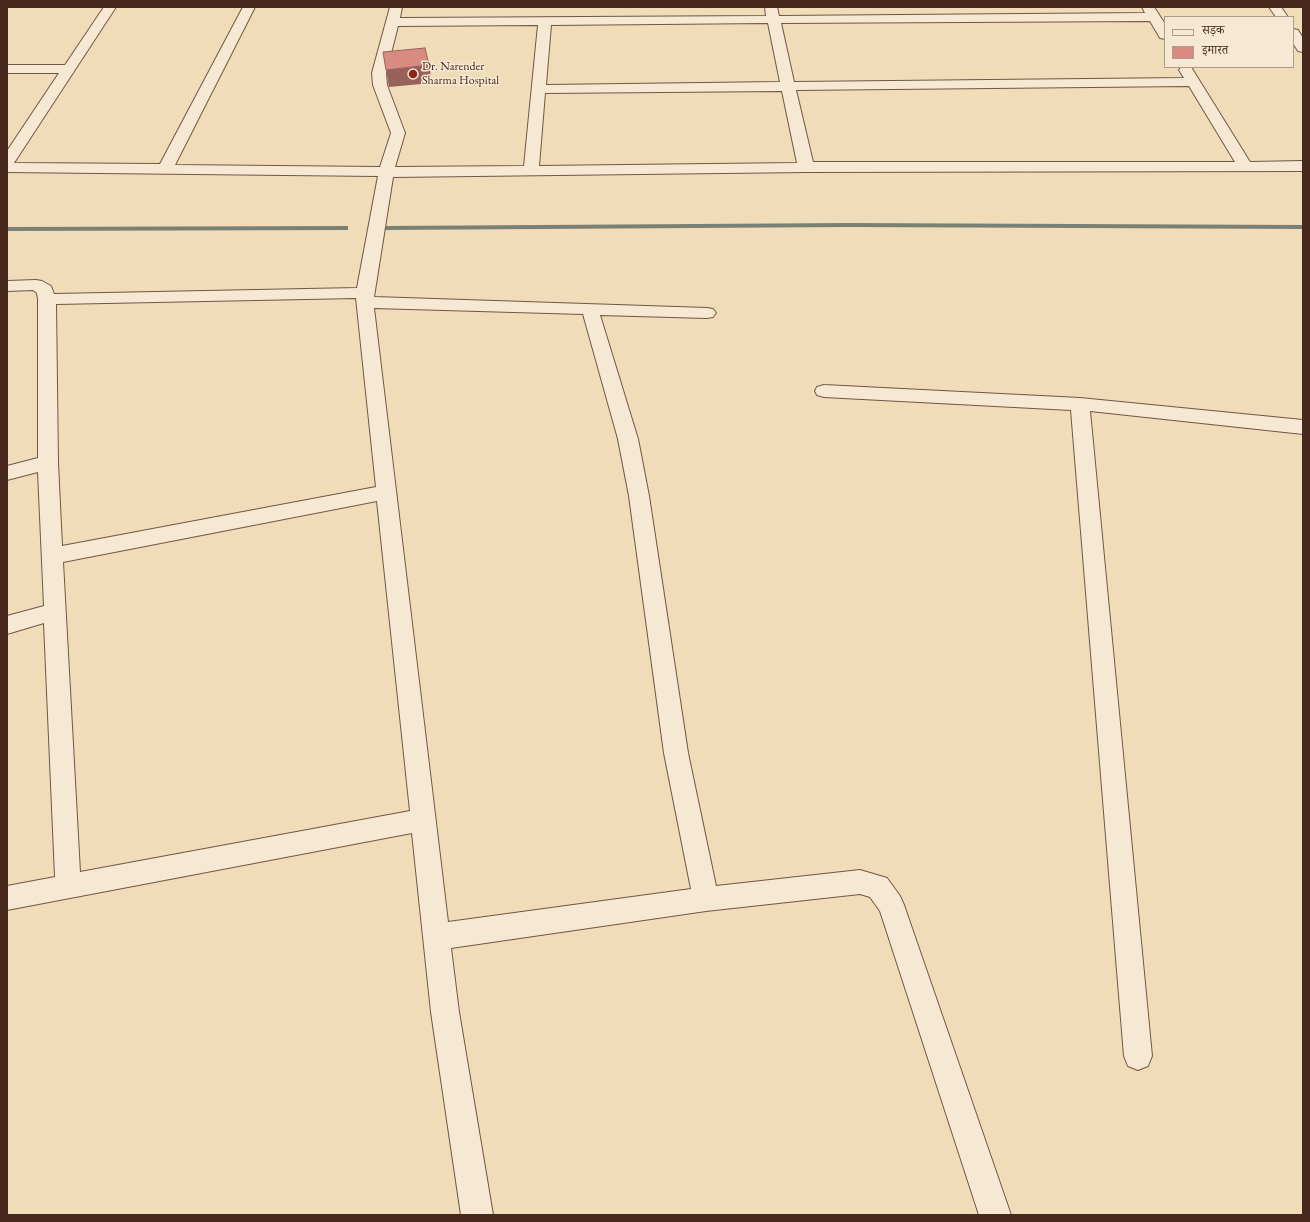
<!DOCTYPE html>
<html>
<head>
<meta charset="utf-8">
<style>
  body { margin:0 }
  #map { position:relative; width:1310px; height:1222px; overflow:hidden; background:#f1dcba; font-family:"EB Garamond","Noto Serif Devanagari",serif }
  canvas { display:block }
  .frame { position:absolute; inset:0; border:8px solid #46291c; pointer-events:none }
  .legend { position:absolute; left:1164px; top:16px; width:130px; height:52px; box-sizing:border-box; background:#f6e8d2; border:1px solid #b09c89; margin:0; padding:5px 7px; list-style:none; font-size:12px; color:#46291c }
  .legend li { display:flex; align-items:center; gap:8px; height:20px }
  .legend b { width:20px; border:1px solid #b09c89 }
</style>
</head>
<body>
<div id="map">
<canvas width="1310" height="1222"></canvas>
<div class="frame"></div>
<ul class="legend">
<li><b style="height:5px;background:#f6e8d2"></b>सड़क</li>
<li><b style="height:11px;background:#d98b81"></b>इमारत</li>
</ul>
</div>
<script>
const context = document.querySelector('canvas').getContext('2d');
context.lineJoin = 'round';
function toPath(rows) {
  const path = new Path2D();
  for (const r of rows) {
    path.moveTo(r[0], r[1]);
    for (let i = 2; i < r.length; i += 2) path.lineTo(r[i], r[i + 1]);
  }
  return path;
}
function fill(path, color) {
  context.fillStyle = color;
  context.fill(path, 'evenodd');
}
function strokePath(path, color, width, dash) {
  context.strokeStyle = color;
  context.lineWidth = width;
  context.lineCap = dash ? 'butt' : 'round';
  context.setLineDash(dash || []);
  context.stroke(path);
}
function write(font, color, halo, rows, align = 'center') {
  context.font = font + ' "EB Garamond",serif';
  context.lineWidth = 3;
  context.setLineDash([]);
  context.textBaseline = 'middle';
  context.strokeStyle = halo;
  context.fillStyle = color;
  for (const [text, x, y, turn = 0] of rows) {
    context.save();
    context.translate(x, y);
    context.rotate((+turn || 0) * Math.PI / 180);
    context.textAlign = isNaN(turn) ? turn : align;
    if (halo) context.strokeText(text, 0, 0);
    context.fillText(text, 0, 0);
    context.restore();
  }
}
const stream = toPath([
  [850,223,1303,225,1303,229,850,227,385,230,381,228,385,226,850,223],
  [345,226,348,226,348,230,7,231,7,227,345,226]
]);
const minor = toPath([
  [104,7,116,7,14,163,160,164,243,7,255,7,175,165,380,167,391,133,373,85,372,73,390,7,402,7,400,18,766,16,765,7,777,7,779,16,1145,13,1142,7,1154,7,1165,24,1165,39,1160,38,1150,21,781,23,794,82,1184,78,1179,70,1181,67,1191,67,1250,162,1303,161,1303,171,806,172,393,177,374,297,707,308,713,309,716,313,713,317,707,318,600,315,638,439,649,496,688,753,716,886,860,870,887,878,900,896,904,905,1011,1215,979,1215,880,911,870,897,860,894,706,911,451,948,459,1012,493,1215,461,1215,431,1012,412,833,7,910,7,886,55,877,44,623,7,634,7,616,44,606,38,472,7,480,7,466,38,458,38,299,37,293,33,290,7,291,7,281,36,280,42,281,51,286,54,294,357,288,378,176,7,172,7,151,59,73,7,73,7,65,65,65,104,7],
  [768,23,780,82,546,85,551,25,768,23],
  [538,25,524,166,395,167,405,133,387,85,386,73,398,26,538,25],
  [1189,86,1235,162,813,162,796,90,1189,86],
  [782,91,797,163,539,166,545,93,782,91],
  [356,298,376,487,62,546,58,463,56,304,356,298],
  [374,308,583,314,618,439,629,496,664,753,691,889,448,922,374,308],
  [377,501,410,811,80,872,63,562,377,501],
  [1269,7,1281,7,1288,17,1276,17,1269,7],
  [1293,29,1298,30,1303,38,1303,52,1298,51,1293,43,1293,29],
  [824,385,1080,398,1303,420,1303,434,1090,411,1152,1056,1148,1066,1138,1070,1128,1066,1124,1056,1071,410,824,397,817,395,815,391,817,387,824,385]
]);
const shadedWall = toPath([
  [429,65,432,83,389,87,386,70]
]);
const building = toPath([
  [425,48,429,65,386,70,383,52,425,48]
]);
const markers = [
  [413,74,5,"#8f2418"]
];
const farPoinames = [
  ["Dr. Narender",422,67],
  ["Sharma Hospital",422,81]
];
fill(stream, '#798174');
strokePath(minor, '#715644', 2);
fill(minor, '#f6e8d2');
fill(shadedWall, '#98615a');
fill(building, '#d98b81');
strokePath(building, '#98615a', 1);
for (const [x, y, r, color] of markers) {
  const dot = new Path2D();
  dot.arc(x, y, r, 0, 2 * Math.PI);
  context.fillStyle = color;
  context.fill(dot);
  strokePath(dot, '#f6e8d2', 1.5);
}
write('12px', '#46291c', '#f6e8d2', farPoinames, 'left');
</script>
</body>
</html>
